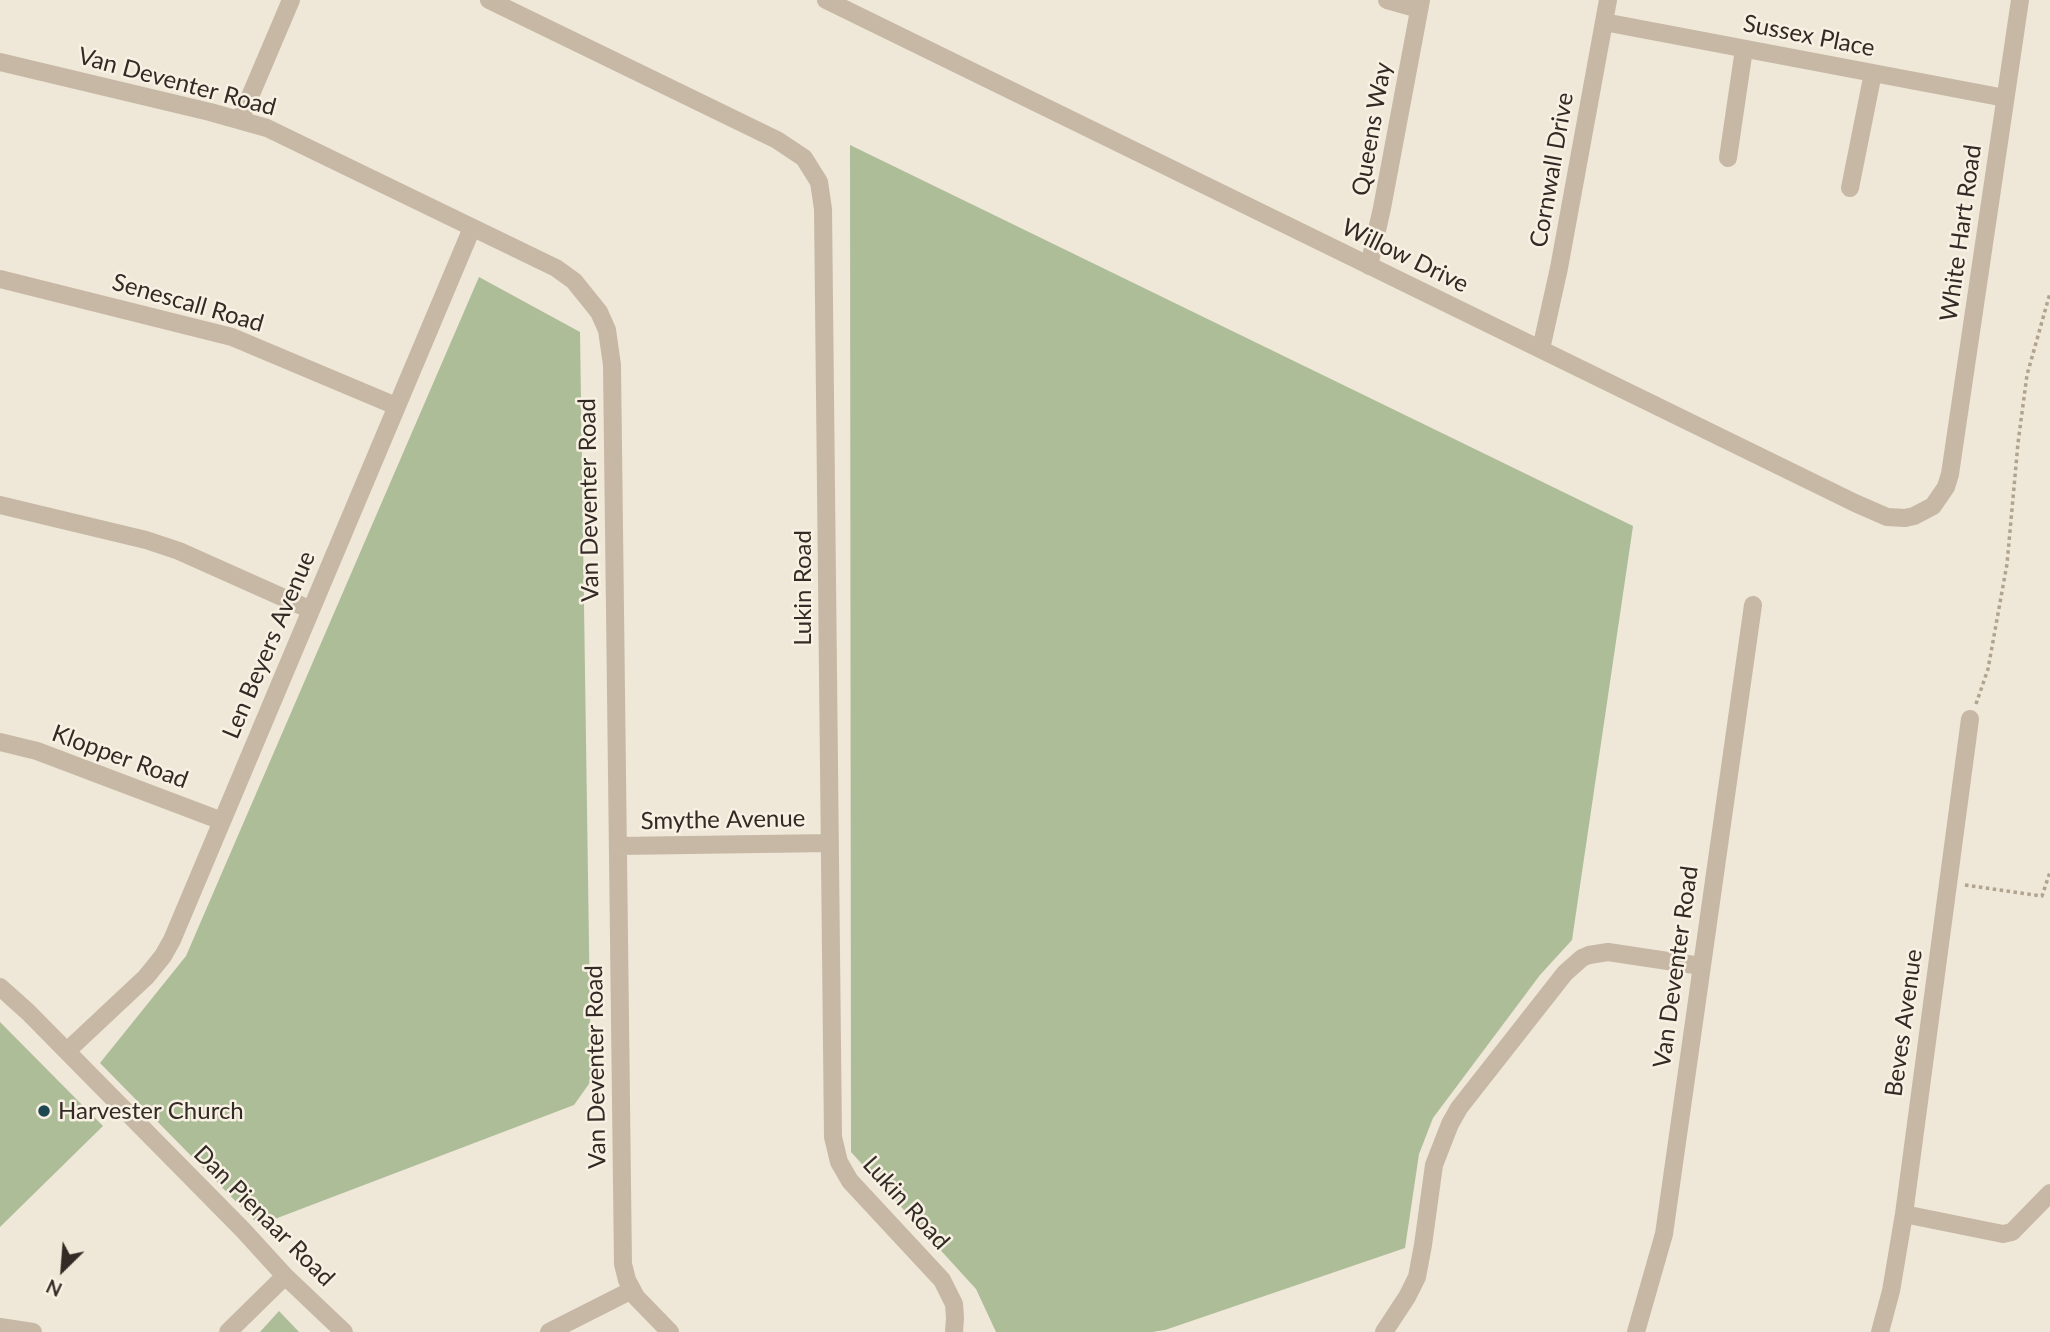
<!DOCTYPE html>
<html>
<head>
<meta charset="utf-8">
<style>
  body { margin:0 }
  #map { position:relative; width:2050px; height:1332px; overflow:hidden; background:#efe7d7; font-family:Lato,sans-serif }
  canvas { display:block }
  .north { position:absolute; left:28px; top:1234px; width:70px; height:70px; -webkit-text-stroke:5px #f8f1e3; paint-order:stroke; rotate:205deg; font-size:19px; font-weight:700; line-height:28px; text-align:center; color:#322b25 }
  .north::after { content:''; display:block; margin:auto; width:24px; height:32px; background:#322b25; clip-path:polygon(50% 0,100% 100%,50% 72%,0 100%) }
</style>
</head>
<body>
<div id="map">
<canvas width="2050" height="1332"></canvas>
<div class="north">N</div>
</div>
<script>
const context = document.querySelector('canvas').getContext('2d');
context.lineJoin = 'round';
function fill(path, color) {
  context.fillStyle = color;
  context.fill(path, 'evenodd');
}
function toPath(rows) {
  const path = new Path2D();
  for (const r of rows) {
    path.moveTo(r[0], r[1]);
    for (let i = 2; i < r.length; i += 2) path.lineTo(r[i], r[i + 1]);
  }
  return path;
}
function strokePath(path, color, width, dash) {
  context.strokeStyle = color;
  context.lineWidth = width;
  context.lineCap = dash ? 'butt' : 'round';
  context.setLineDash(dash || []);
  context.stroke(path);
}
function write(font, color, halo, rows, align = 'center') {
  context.font = font + ' Lato,sans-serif';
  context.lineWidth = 5;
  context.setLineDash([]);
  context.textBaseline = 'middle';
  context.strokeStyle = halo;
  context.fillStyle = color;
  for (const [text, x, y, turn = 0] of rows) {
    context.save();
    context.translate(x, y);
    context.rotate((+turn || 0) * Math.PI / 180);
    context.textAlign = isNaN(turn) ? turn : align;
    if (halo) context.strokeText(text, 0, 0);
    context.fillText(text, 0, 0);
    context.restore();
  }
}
const green = toPath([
  [850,145,1633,526,1572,940,1540,975,1433,1118,1419,1154,1405,1248,1165,1330,1152,1332,996,1332,976,1289,851,1152],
  [479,277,580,332,591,1081,574,1105,259,1225,100,1063,186,956],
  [0,1022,103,1126,0,1227],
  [279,1311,299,1332,260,1332]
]);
const path = toPath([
  [1976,704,1988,669,2007,564,2018,443,2027,375,2050,293],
  [1965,885,2042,896,2050,872]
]);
const minor = toPath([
  [489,0,777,140,804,158,819,182,823,209,833,1137,839,1162,850,1181,942,1280,954,1304,955,1318,954,1332],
  [826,0,1855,503,1887,517,1905,518,1914,516,1933,506,1946,487,1950,474,2020,0],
  [1387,0,1419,9],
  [1604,22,2005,98],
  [0,62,210,112,267,128,556,268,574,281,599,312,607,330,612,365,623,1264,627,1280,636,1297,670,1332],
  [240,120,291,0],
  [1728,158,1744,49],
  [1850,188,1873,73],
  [1369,266,1382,208,1421,0],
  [0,279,232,337,396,406],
  [1541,349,1559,268,1608,0],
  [0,505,146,540,179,551,311,610],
  [0,742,37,751,222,821],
  [618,846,830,843],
  [0,987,28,1012,243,1230,285,1276,344,1332],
  [67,1051,146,977,163,956,172,940,472,228],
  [1904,1214,2003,1234,2012,1232,2050,1193],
  [0,1327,33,1332],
  [228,1332,285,1276],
  [549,1332,632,1290],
  [1384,1332,1407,1297,1417,1277,1423,1245,1434,1165,1450,1124,1459,1108,1565,973,1582,958,1589,955,1608,952,1701,966],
  [1636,1332,1664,1234,1753,605],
  [1880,1332,1891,1291,1904,1214,1970,719]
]);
const markers = [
  [44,1111,7,"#1d4751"]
];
const streetNames = [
  ["Sussex Place",1809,36,11],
  ["Van Deventer Road",177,82,15],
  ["Queens Way",1372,129,-80],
  ["Cornwall Drive",1552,170,-80],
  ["White Hart Road",1961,233,-82],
  ["Willow Drive",1405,256,26],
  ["Senescall Road",188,303,16],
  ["Van Deventer Road",589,500,-91],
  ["Lukin Road",803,588,-90],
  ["Len Beyers Avenue",269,645,-67],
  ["Klopper Road",120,757,20],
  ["Smythe Avenue",723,820,-1],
  ["Van Deventer Road",1676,967,-82],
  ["Beves Avenue",1904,1023,-82],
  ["Van Deventer Road",596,1067,-91],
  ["Lukin Road",906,1203,48],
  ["Dan Pienaar Road",264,1216,45]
];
const poiNames = [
  ["Harvester Church",58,1111]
];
fill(green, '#acbd98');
strokePath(path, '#b2a38f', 3.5, [3.5, 3.5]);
strokePath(minor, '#c6b8a4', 18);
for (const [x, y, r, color] of markers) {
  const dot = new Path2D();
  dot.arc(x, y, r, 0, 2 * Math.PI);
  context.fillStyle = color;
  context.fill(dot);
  strokePath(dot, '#f8f1e3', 2.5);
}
write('24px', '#322b25', '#f8f1e3', streetNames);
write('24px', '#322b25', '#f8f1e3', poiNames, 'left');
</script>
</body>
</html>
